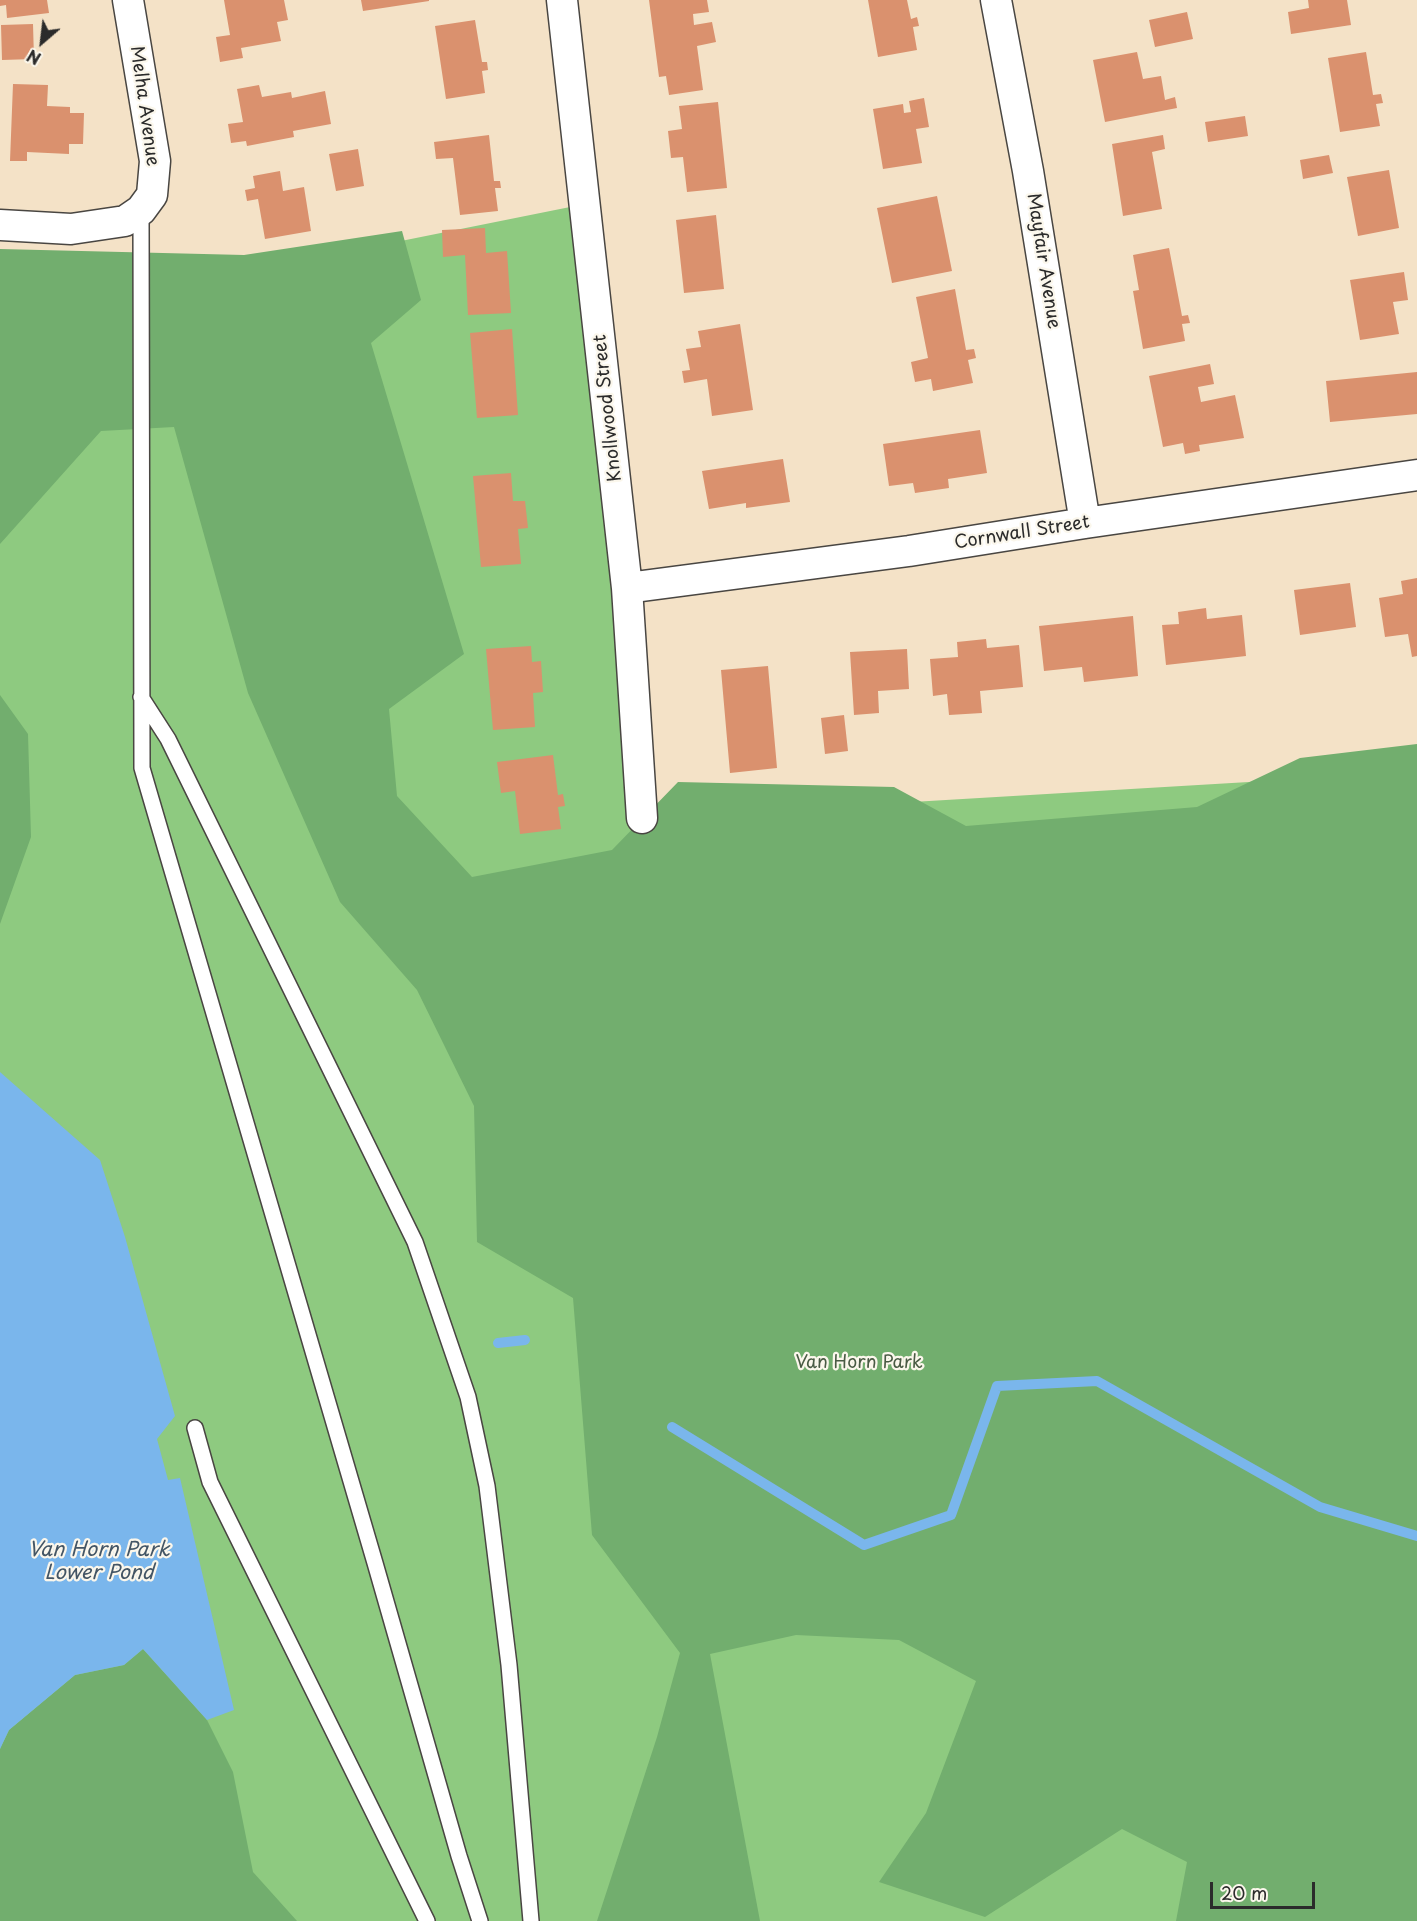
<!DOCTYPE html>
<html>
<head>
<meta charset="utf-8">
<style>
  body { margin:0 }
  #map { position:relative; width:1417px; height:1921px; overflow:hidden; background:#f4e2c7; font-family:"Playpen Sans",sans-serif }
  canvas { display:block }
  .north { position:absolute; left:12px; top:12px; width:60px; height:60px; -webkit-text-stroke:4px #fbf7ec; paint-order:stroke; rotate:208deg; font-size:16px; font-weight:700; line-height:24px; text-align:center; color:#2b2b2b }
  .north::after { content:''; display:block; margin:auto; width:21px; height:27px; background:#2b2b2b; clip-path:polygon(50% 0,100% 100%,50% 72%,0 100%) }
  .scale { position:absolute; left:1210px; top:1882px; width:105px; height:27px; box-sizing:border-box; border:3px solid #2b2b2b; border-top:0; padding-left:8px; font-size:18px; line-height:21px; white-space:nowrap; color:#2b2b2b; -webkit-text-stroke:4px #fbf7ec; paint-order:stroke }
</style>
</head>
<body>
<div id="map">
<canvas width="1417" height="1921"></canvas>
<div class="north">N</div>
<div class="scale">20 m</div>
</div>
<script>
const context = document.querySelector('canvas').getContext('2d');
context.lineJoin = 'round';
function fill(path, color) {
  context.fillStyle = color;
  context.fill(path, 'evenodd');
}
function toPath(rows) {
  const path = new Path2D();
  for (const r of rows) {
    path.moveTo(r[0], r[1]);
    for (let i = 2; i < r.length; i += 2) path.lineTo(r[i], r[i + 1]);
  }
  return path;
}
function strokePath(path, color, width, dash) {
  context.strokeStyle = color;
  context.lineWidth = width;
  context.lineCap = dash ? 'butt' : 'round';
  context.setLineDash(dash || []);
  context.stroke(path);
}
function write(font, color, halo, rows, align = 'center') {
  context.font = font + ' "Playpen Sans",sans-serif';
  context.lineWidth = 4.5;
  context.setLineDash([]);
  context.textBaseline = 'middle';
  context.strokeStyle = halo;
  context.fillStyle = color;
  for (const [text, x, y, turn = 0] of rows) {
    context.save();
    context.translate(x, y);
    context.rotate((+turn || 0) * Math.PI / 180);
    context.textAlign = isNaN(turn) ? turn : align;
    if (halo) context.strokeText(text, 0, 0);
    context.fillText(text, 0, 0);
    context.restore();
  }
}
const green = toPath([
  [585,204,643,818,1417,772,1417,1921,0,1921,0,270,222,277]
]);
const forest = toPath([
  [402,231,421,300,371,343,464,654,389,709,397,796,472,877,612,850,678,782,894,787,966,826,1197,807,1300,758,1417,744,1417,1921,1176,1921,1187,1862,1122,1829,985,1917,879,1882,926,1813,976,1681,899,1640,796,1635,710,1654,760,1921,597,1921,657,1737,680,1653,592,1535,573,1298,477,1242,474,1106,417,990,340,902,248,693,174,427,101,431,0,544,0,249,244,255],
  [0,695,28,734,31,837,0,924],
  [143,1649,207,1720,233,1772,253,1872,297,1921,0,1921,0,1749,9,1730,75,1675,124,1665]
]);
const water = toPath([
  [0,1072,100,1160,125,1237,175,1416,157,1439,168,1480,180,1478,234,1710,207,1720,143,1649,124,1665,75,1675,9,1730,0,1749]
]);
const stream = toPath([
  [498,1343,525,1340],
  [672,1427,864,1545,951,1515,997,1386,1097,1381,1320,1507,1417,1536]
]);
const building = toPath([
  [0,0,47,0,49,13,7,18,6,5,0,6],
  [224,0,284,0,288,20,277,22,281,41,241,48,243,58,220,62,216,37,230,35],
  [361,0,429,0,429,1,363,11],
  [649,0,707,0,709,12,693,14,694,25,712,22,716,42,697,46,703,90,669,95,666,76,659,77],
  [868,0,907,0,911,19,917,17,919,26,913,27,917,50,878,57],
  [1308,0,1347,0,1351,25,1291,34,1288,12,1309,8],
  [1187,12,1193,39,1155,47,1149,20],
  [475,20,482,62,487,62,488,70,482,71,485,93,446,99,435,26],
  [33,24,34,59,2,60,1,25],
  [1137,52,1143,79,1161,76,1165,100,1175,97,1177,108,1105,122,1093,60],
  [1366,52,1373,95,1381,94,1383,103,1376,104,1380,126,1340,132,1328,58],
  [13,84,48,85,47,106,70,107,70,113,84,113,83,144,69,144,69,154,27,152,27,161,10,161],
  [259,85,262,97,291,92,292,98,325,91,331,124,293,131,294,137,247,146,246,141,231,143,228,124,243,122,237,89],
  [924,98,929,127,916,129,922,163,883,169,873,109,903,104,904,113,911,112,909,101],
  [718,102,727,188,687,192,683,157,671,158,668,131,682,129,679,106],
  [1245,116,1248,136,1208,142,1205,122],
  [489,135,494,181,500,181,501,188,495,188,498,211,460,215,453,158,436,159,434,142],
  [1163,135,1165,149,1152,152,1162,209,1123,216,1112,144],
  [358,149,364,186,336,191,329,154],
  [1329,155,1333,173,1303,179,1300,160],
  [1389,170,1399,228,1358,236,1347,177],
  [280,171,283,191,304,187,311,231,265,239,258,199,247,201,245,190,255,188,253,176],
  [937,196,952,271,892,283,877,208],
  [716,215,724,289,684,293,676,220],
  [485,228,486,253,507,251,511,313,468,315,465,255,443,257,442,230],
  [1169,248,1182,316,1188,315,1190,323,1182,324,1185,341,1143,349,1133,291,1139,290,1133,255],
  [1404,272,1408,300,1393,302,1399,334,1360,340,1350,280],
  [955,289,966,350,974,349,976,358,968,360,973,383,933,391,931,379,915,382,911,362,928,358,916,297],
  [740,324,753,410,712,416,707,379,684,383,682,371,690,370,686,349,701,347,698,331],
  [512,329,518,415,477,418,470,333],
  [1210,364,1214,384,1198,387,1201,402,1235,395,1244,438,1199,445,1200,451,1185,454,1183,443,1163,447,1149,376],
  [1417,372,1417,414,1330,422,1326,381],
  [980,430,987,473,948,479,949,488,915,493,913,483,889,486,883,444],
  [783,459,790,502,746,508,746,503,709,509,702,471],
  [511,473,513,501,525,501,528,528,518,529,521,564,481,567,473,476],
  [1417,578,1417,656,1412,657,1408,634,1385,637,1379,598,1403,594,1401,581],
  [1350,583,1356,627,1300,635,1294,590],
  [1206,608,1207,619,1242,615,1246,656,1166,665,1162,625,1179,624,1178,612],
  [1133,616,1138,676,1084,682,1082,667,1044,671,1039,626],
  [986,639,987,648,1019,645,1023,687,980,691,982,713,949,715,947,694,933,696,930,659,958,657,957,642],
  [531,646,532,662,541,661,543,692,533,693,535,727,493,730,486,649],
  [907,649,909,689,878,691,879,713,854,715,850,652],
  [768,666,777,768,730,773,721,670],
  [844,715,848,751,825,754,821,718],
  [553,755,558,795,563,794,565,806,558,807,561,829,520,834,515,791,501,793,497,762]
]);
const service = toPath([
  [141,210,142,768,375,1563,459,1856,480,1921],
  [141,697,168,739,415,1242,468,1397,487,1486,509,1665,531,1921],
  [195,1428,210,1482,427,1921]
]);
const minor = toPath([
  [562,0,627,588,642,818],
  [996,0,1028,171,1085,523],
  [0,225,71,229,125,221,141,210,152,195,155,161,128,0],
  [627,588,909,551,1085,523,1417,475]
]);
const streetNames = [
  ["Melha Avenue",144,106,82],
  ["Mayfair Avenue",1043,261,81],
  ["Knollwood Street",608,408,-96],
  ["Cornwall Street",1022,533,-9]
];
const parkNames = [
  ["Van Horn Park",859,1363]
];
const waterNames = [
  ["Van Horn Park",99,1550],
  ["Lower Pond",99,1573]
];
fill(green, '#8eca80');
fill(forest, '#72ae6e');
fill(water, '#7ab6ec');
strokePath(stream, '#7ab6ec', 10);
fill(building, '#da916e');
strokePath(service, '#494642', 18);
strokePath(minor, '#494642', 33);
strokePath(service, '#fff', 15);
strokePath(minor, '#fff', 30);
write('18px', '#2b2b2b', '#fbf7ec', streetNames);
write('18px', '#495b44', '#fbf7ec', parkNames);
write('italic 20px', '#435565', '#fbf7ec', waterNames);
</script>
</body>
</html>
